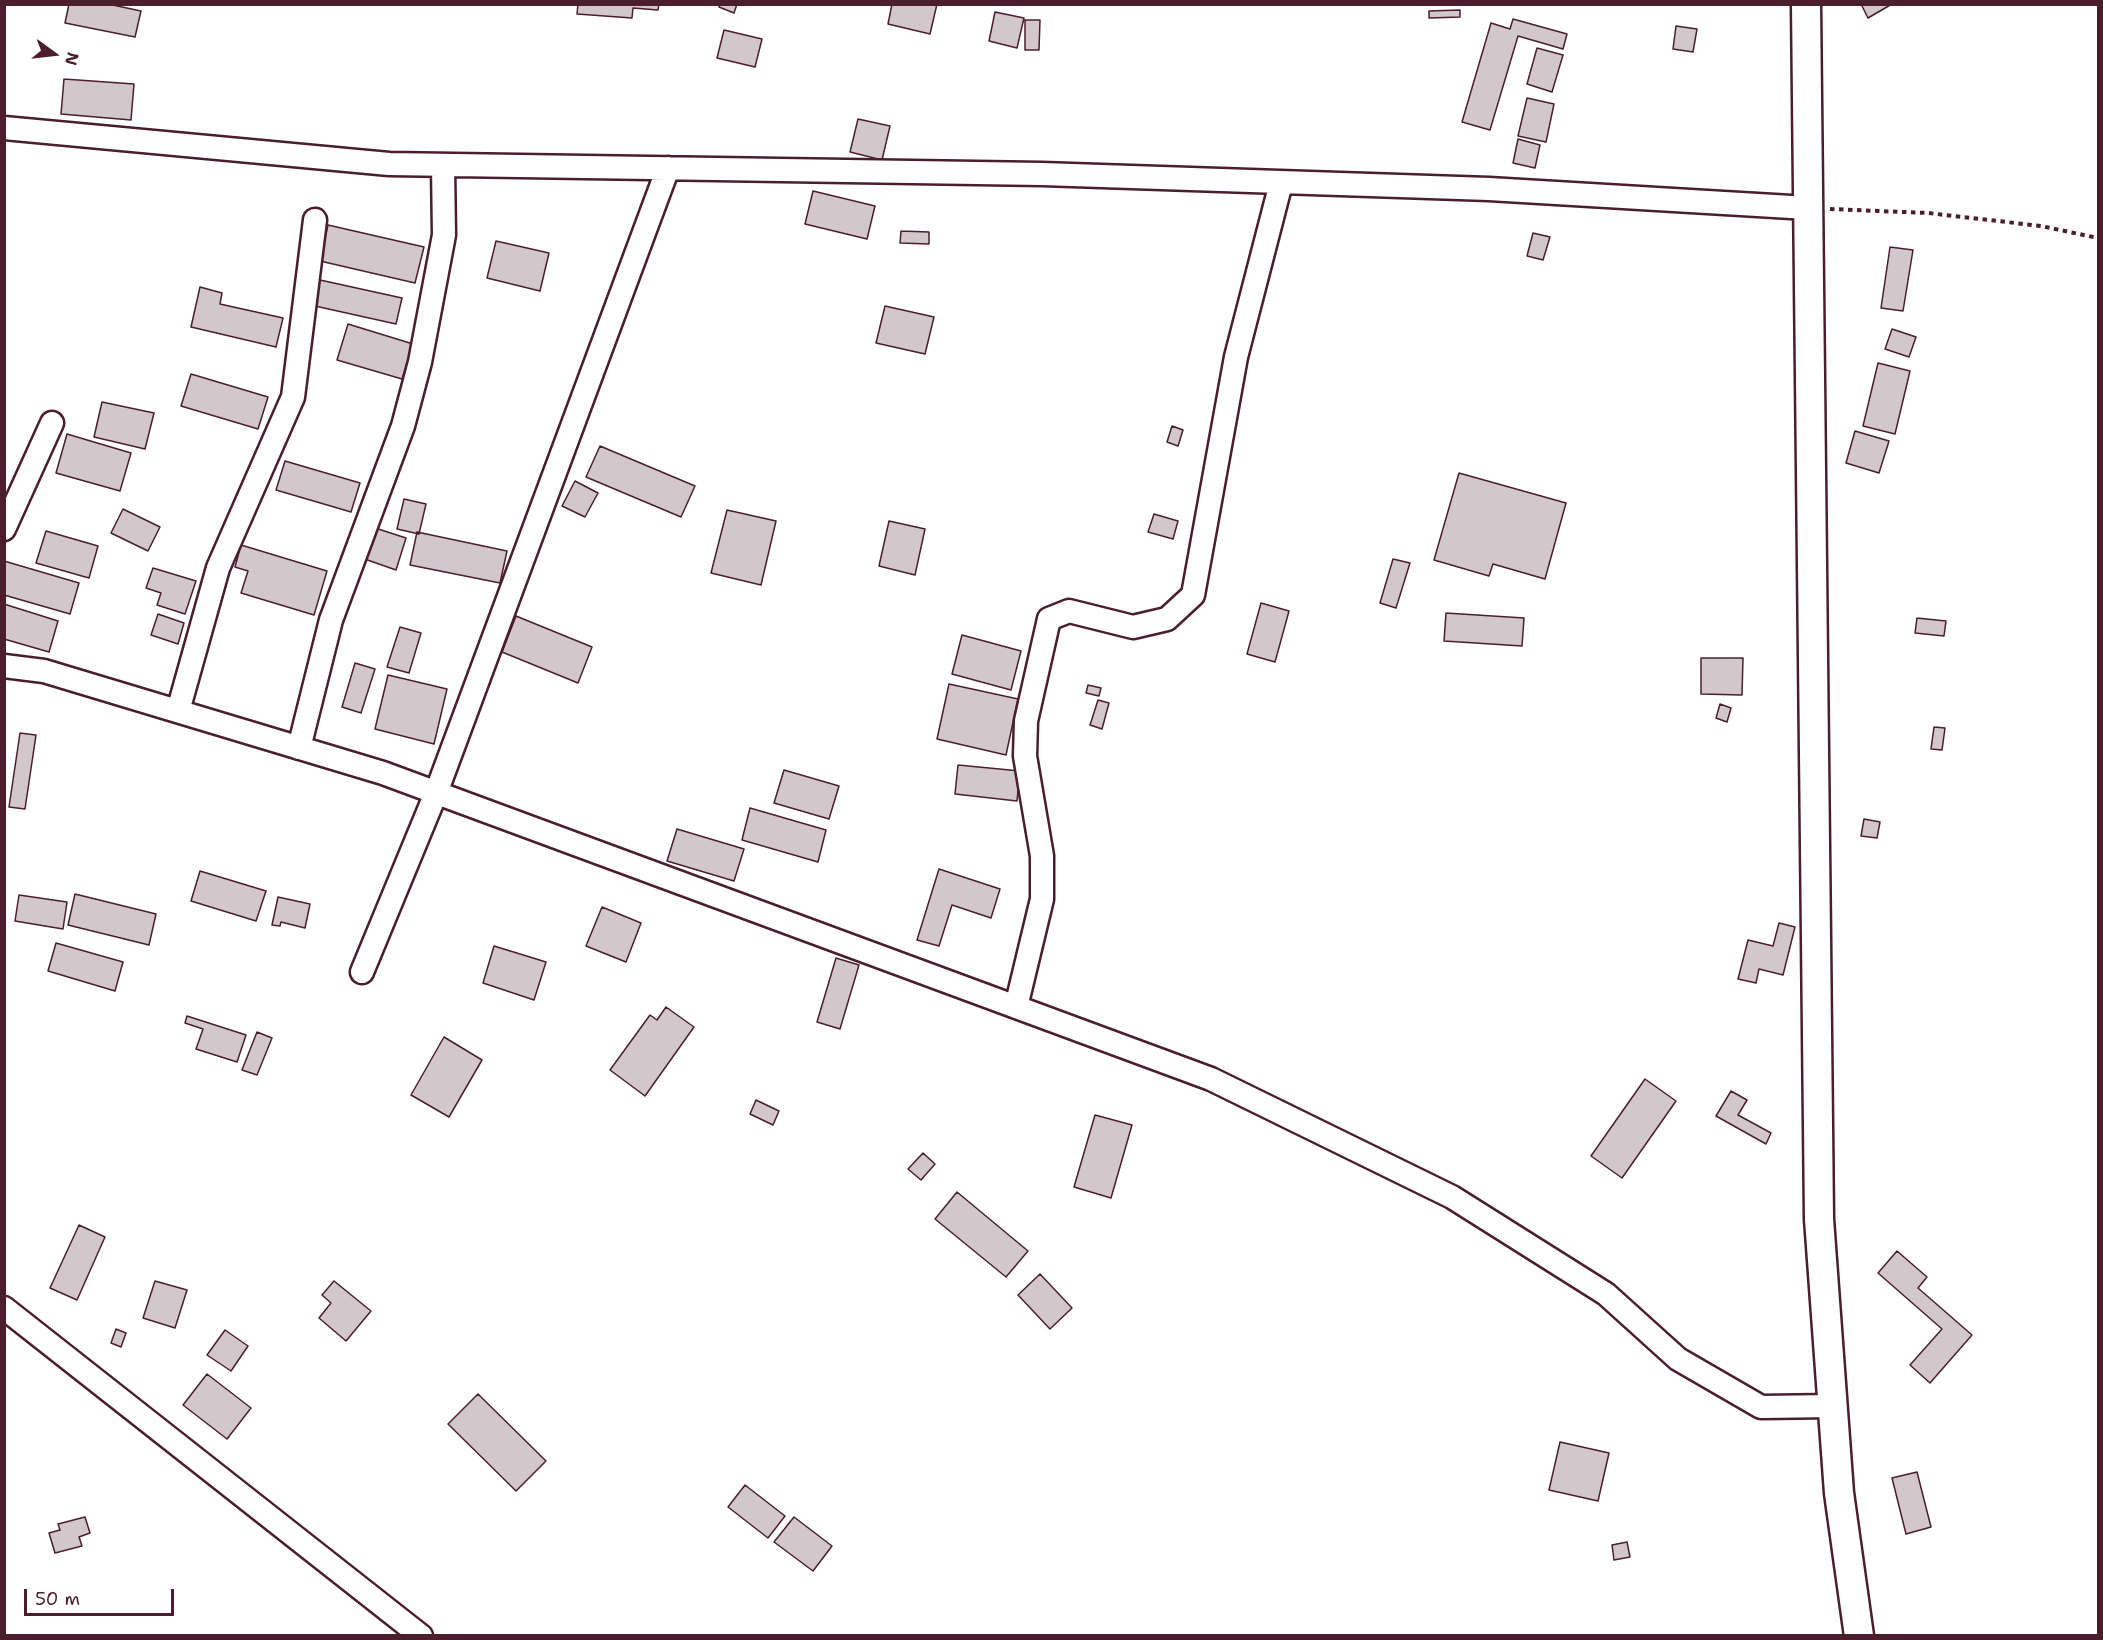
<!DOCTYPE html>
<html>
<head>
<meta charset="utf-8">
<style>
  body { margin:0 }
  #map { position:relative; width:2103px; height:1640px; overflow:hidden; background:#fff; font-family:"Shantell Sans",sans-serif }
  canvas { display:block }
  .frame { position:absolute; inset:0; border:6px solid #4a1f2b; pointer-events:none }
  .north { position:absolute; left:24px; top:24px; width:60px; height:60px; -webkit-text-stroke:4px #fff; paint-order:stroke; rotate:105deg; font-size:16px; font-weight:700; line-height:24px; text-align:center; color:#4a1f2b }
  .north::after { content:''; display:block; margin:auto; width:21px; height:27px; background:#4a1f2b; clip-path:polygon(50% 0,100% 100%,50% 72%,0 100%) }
  .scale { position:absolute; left:24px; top:1589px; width:150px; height:27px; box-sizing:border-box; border:3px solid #4a1f2b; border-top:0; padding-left:8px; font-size:18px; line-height:21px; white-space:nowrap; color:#4a1f2b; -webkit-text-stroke:4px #fff; paint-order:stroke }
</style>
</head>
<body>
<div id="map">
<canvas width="2103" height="1640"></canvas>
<div class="frame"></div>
<div class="north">N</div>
<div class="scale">50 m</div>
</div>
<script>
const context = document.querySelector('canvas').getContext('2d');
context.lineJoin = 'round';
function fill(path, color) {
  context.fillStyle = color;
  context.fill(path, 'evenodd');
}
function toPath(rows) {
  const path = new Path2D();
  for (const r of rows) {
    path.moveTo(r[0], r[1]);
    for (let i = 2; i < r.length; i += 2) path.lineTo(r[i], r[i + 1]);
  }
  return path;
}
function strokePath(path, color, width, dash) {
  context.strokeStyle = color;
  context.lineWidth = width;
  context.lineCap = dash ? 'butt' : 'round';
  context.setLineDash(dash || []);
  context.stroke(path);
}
const building = toPath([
  [69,4,108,4,141,11,135,37,65,23,69,4],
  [578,4,659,4,658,10,633,8,632,18,577,14,578,4],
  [720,4,737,4,734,13,719,7,720,4],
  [892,4,937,4,930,34,888,24,892,4],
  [1861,4,1892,4,1868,18,1861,4],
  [1460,10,1460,17,1429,18,1429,11,1460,10],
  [995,12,1024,18,1017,48,989,41,995,12],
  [1513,19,1567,34,1563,49,1518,36,1490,130,1462,122,1491,23,1510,29,1513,19],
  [1025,20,1040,20,1039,50,1025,50,1025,20],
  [1676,26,1697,29,1693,52,1673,49,1676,26],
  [724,30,762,39,755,67,717,58,724,30],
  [1537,48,1563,55,1552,92,1527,84,1537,48],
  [64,79,134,84,131,120,61,114,64,79],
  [1527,98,1554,104,1546,142,1518,136,1527,98],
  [858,119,890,126,882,160,850,152,858,119],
  [1518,139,1540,145,1535,168,1513,163,1518,139],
  [813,191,875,206,867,239,805,224,813,191],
  [328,225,424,247,415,283,320,261,328,225],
  [901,231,929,232,929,244,900,243,901,231],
  [1533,233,1550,237,1543,260,1527,256,1533,233],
  [496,241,549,253,540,291,487,278,496,241],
  [1890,247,1913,250,1903,311,1881,308,1890,247],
  [320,280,402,298,396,324,315,306,320,280],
  [200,287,222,293,220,304,283,318,276,347,191,327,200,287],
  [885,306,934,317,925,354,876,343,885,306],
  [348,324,413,344,402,379,337,360,348,324],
  [1892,329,1916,337,1909,357,1885,349,1892,329],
  [1878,363,1910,371,1895,434,1863,426,1878,363],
  [191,374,268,397,258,429,181,406,191,374],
  [102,402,154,413,145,449,94,437,102,402],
  [1172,426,1183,430,1178,446,1167,442,1172,426],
  [1855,431,1889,441,1879,473,1846,463,1855,431],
  [67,434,131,453,120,491,56,473,67,434],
  [600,446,695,486,681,517,586,477,600,446],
  [285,461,360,483,351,512,276,490,285,461],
  [1459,473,1566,503,1545,579,1493,564,1489,576,1434,560,1459,473],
  [575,481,598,493,585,517,562,506,575,481],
  [404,499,426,504,419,534,397,529,404,499],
  [123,509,160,527,148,551,111,533,123,509],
  [727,510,776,521,761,585,711,573,727,510],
  [1154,514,1178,521,1173,539,1148,532,1154,514],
  [889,521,925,529,915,575,879,566,889,521],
  [369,526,406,538,396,570,359,557,369,526],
  [46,531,98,546,89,578,36,563,46,531],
  [417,532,507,551,500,583,410,565,417,532],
  [241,545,327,571,314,615,241,593,248,571,235,567,241,545],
  [1393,559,1410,563,1396,608,1380,603,1393,559],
  [4,561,79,583,70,614,4,595,4,561],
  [153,568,196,581,185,614,157,605,161,593,146,588,153,568],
  [1261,603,1289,611,1275,662,1247,654,1261,603],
  [4,604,58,621,49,652,4,639,4,604],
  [1446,613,1524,618,1522,646,1444,641,1446,613],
  [158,614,184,623,178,644,151,635,158,614],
  [516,616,592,647,578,683,502,652,516,616],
  [1917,618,1946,621,1944,636,1915,633,1917,618],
  [400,627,421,633,409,673,387,667,400,627],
  [962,635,1021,651,1011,690,952,674,962,635],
  [1701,658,1743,658,1742,695,1701,694,1701,658],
  [355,663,375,669,361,713,342,707,355,663],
  [388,675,447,689,434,744,375,729,388,675],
  [949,684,1018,699,1006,755,937,739,949,684],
  [1088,685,1101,688,1099,696,1086,693,1088,685],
  [1098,700,1109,703,1102,729,1090,725,1098,700],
  [1720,704,1731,708,1727,722,1716,718,1720,704],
  [1934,727,1945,728,1942,750,1931,749,1934,727],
  [20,733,36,735,25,809,9,807,20,733],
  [958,765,1020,771,1017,801,955,794,958,765],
  [784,770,839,786,829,819,774,803,784,770],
  [750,808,826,830,818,862,742,840,750,808],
  [1864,819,1880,822,1877,838,1861,836,1864,819],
  [677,829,744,849,734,881,667,861,677,829],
  [939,869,1000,889,991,918,952,905,939,946,917,940,939,869],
  [200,871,266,891,256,921,191,901,200,871],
  [75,894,156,914,149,945,68,925,75,894],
  [19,895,67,902,63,929,15,921,19,895],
  [278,897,310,904,305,928,281,922,280,926,272,925,278,897],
  [602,907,641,923,626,962,586,946,602,907],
  [1779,923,1795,927,1783,975,1759,969,1756,983,1738,979,1748,940,1773,946,1779,923],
  [56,943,123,962,115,991,48,971,56,943],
  [494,946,546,962,534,1000,483,983,494,946],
  [836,958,859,965,840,1029,817,1022,836,958],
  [666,1007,694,1027,645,1096,610,1070,650,1015,657,1020,666,1007],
  [187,1016,246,1035,237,1062,196,1049,203,1029,185,1023,187,1016],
  [257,1032,272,1038,257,1075,242,1070,257,1032],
  [444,1037,482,1060,449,1117,411,1095,444,1037],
  [1645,1079,1676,1101,1622,1178,1591,1156,1645,1079],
  [1731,1091,1747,1100,1738,1115,1771,1133,1766,1144,1716,1116,1731,1091],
  [756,1100,779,1111,773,1125,750,1114,756,1100],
  [1095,1115,1132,1125,1111,1198,1074,1187,1095,1115],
  [923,1153,935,1164,921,1180,908,1169,923,1153],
  [957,1192,1028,1251,1006,1277,935,1219,957,1192],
  [79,1225,105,1237,77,1300,50,1288,79,1225],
  [1897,1251,1927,1277,1918,1288,1972,1335,1930,1383,1910,1365,1942,1329,1878,1273,1897,1251],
  [1040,1274,1072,1308,1050,1329,1018,1295,1040,1274],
  [155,1281,187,1290,175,1328,143,1318,155,1281],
  [334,1281,371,1311,346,1341,319,1318,331,1303,322,1295,334,1281],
  [116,1329,126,1333,121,1347,111,1343,116,1329],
  [225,1330,248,1346,231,1371,207,1355,225,1330],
  [207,1374,251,1408,227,1439,183,1405,207,1374],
  [478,1394,546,1461,516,1491,448,1424,478,1394],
  [1560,1442,1609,1453,1598,1501,1549,1490,1560,1442],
  [1917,1472,1931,1527,1906,1534,1892,1478,1917,1472],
  [745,1485,785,1516,768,1538,728,1507,745,1485],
  [85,1517,90,1533,79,1537,82,1546,55,1553,49,1533,60,1530,58,1524,85,1517],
  [794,1517,832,1546,813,1571,774,1542,794,1517],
  [1627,1542,1630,1557,1614,1560,1612,1545,1627,1542]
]);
const path = toPath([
  [1830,209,1928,213,2041,226,2098,238]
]);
const minor = toPath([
  [4,128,389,164,1042,174,1489,189,1808,208],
  [4,529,52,423],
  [4,666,44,671,383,773,1211,1079,1452,1197,1606,1294,1678,1359,1761,1407,1833,1406],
  [178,711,218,568,293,397,315,220],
  [299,748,331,620,403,426,420,362,444,235,443,166],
  [362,972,436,793,668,168],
  [1016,1007,1042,899,1042,856,1025,756,1026,721,1049,619,1069,611,1133,627,1167,619,1193,595,1236,357,1281,183],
  [4,1308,421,1636]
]);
const major = toPath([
  [1806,4,1819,1219,1839,1493,1859,1636]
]);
fill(building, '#d2c7cb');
strokePath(building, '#4a1f2b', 1.5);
strokePath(minor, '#4a1f2b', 27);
strokePath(major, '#4a1f2b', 33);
strokePath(path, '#4a1f2b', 4, [4.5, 4.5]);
strokePath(minor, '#fff', 22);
strokePath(major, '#fff', 28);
</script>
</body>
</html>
